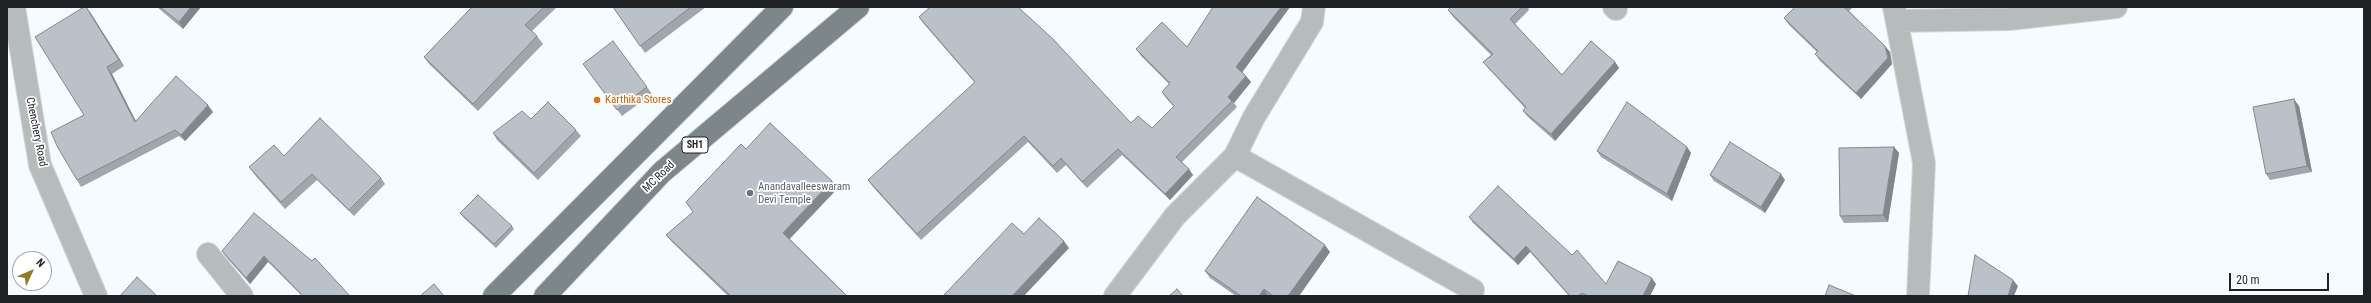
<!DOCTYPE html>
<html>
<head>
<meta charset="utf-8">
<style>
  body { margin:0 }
  #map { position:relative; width:2371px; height:303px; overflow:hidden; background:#f6fbff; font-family:"Roboto Condensed",sans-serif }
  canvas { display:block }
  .frame { position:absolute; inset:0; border:8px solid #1f2225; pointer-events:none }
  .north { position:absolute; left:12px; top:251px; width:40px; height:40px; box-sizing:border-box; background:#fff; border:1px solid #a5a7a8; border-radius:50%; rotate:46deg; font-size:11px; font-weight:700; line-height:16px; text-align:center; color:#1f2225 }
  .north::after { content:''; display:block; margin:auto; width:14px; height:18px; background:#8f7e25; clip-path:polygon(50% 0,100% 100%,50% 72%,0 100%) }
  .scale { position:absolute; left:2229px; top:273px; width:100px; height:18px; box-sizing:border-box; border:2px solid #1f2225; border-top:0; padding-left:5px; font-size:12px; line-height:14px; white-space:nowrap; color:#1f2225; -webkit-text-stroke:3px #fff; paint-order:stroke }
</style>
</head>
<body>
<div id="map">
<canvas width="2371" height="303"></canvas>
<div class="frame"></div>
<div class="north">N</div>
<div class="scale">20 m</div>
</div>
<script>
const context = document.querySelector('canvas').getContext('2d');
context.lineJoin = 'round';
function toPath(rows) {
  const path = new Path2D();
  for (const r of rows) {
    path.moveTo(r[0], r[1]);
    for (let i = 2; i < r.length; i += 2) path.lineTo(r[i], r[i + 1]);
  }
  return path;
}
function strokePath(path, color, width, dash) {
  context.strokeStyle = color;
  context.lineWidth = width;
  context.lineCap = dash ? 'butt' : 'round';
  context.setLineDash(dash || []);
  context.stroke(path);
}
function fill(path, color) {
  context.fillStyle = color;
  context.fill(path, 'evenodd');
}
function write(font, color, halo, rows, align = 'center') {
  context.font = font + ' "Roboto Condensed",sans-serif';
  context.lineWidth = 3.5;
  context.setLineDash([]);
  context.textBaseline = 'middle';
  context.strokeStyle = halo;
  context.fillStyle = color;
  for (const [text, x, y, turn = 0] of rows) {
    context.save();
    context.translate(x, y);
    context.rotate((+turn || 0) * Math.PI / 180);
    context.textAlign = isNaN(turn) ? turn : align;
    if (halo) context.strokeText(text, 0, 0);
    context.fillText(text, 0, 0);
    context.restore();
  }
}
const minor = toPath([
  [14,7,40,165,96,296],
  [1614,7,1616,9],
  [1894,7,1924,163,1918,296],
  [1897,21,2010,19,2116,7],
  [1235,156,1473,290],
  [208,254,242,296],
  [1115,296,1175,216,1235,156,1254,117,1312,22,1314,7]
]);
const major = toPath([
  [494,296,782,7],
  [545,296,662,172,858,7]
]);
const wall = toPath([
  [157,7,201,7,183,29],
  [472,7,557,7,532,31,537,36,543,44,478,111,429,64,424,57],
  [613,7,706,7,645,53],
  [1290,7,1242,72,1251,82,1234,103,1237,107,1182,162,1193,175,1170,200,1122,155,1087,188,1066,165,1057,173,1028,142,921,240,873,187,868,180,975,83,923,23,919,17,1131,123,1152,128,1174,107,1166,98,1162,92,1169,84,1141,56,1136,49,1187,47],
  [1451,7,1528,7,1529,10,1515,24,1562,75,1615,62,1619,68,1555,141,1528,117,1523,111,1525,108,1488,68,1483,62,1491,55,1453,17,1448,10],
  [1795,7,1853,7,1849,11,1890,52,1892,64,1861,99,1820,61,1815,54,1817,52,1789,25,1784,18],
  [90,12,124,66,112,74,136,121,213,112,185,141,179,136,81,187,77,180,84,115],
  [588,71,647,87,652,94,622,116],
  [2299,106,2312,172,2270,180,2266,174],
  [576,130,581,136,538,180,497,140,493,133],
  [1687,147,1691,153,1672,201,1601,157,1597,151],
  [1894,147,1899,153,1888,222,1844,223,1840,216],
  [746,149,837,189,790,239,847,296,728,296,672,242,666,235,693,212],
  [284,156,381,178,385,184,354,216,317,180,285,209,254,174,249,167],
  [1710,175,1785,180,1765,213,1714,181],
  [254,213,350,296,301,295,268,262,250,284,227,258,222,251],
  [460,213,512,226,514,229,496,248,463,217],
  [1469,217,1572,255,1606,284,1656,284,1650,296,1569,296,1530,252,1518,265,1473,223],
  [1330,252,1299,296,1236,296,1210,278,1205,271]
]);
const shadedWall = toPath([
  [86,7,90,12,124,66,119,60],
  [191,7,201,7,183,29,179,22],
  [1281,7,1290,7,1241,74,1236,67],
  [1885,46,1890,52,1892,64,1861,99,1856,93],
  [1615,62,1619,68,1555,141,1551,134],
  [107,67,112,74,139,128,135,122],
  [1246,76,1251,82,1234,103,1228,97],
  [2294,99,2299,106,2312,172,2307,166],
  [208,105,213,112,185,141,181,135],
  [1687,147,1691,153,1672,201,1667,194],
  [1894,147,1899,153,1888,222,1883,215],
  [1189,169,1193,175,1170,200,1165,194],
  [1781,174,1785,180,1765,213,1761,207],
  [832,181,837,189,788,240,783,233],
  [1064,241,1069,248,1024,296,1012,296],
  [1325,245,1330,252,1299,296,1288,296],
  [1526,246,1530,252,1518,265,1514,259],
  [264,256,268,262,250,284,246,278],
  [1652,278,1656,284,1650,296,1643,296],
  [2013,280,2018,286,2014,296,2008,296],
  [1264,289,1268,296,1259,296]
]);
const building = toPath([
  [84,7,86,7,119,60,107,67,135,122,176,76,208,105,181,135,175,130,77,180,57,146,51,132,84,115,35,37,84,7],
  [160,7,191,7,179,22,160,7],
  [472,7,544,7,525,25,537,36,473,104,424,57,472,7],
  [613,7,691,7,640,46,613,7],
  [930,7,1018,7,1053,39,1131,123,1138,116,1152,128,1174,106,1162,92,1170,83,1136,49,1162,22,1187,47,1213,7,1281,7,1236,67,1246,76,1228,97,1232,101,1176,157,1189,169,1165,194,1118,149,1082,182,1061,158,1053,166,1024,136,917,234,868,180,975,82,919,17,930,7],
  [1451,7,1522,7,1510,19,1562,75,1591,41,1615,62,1551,134,1523,111,1526,107,1483,62,1493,54,1448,10,1451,7],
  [1795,7,1844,7,1885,46,1888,58,1856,93,1815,54,1818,51,1784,18,1795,7],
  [613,41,647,87,617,110,583,64,613,41],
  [2294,99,2307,166,2266,174,2253,107,2294,99],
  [548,102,576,130,534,173,493,133,522,111,531,119,548,102],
  [1627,102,1687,147,1667,194,1597,151,1627,102],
  [320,118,381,178,349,210,312,174,281,202,249,167,274,145,284,156,320,118],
  [770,123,832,181,783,233,846,295,845,296,731,296,666,235,693,212,686,202,741,144,746,149,770,123],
  [1730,142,1781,174,1761,207,1710,175,1730,142],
  [1894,147,1883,215,1840,216,1839,148,1894,147],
  [1498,186,1572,255,1577,250,1606,284,1618,261,1652,278,1643,296,1588,296,1582,293,1578,296,1570,296,1526,246,1514,259,1469,217,1498,186],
  [478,195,512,226,494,244,460,213,478,195],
  [1257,197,1325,245,1288,296,1273,296,1264,289,1259,296,1241,296,1205,271,1257,197],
  [254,213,312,261,315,258,350,296,300,296,301,294,264,256,246,278,222,251,254,213],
  [1039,218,1064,241,1012,296,945,296,944,295,1012,223,1024,234,1039,218],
  [1975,255,2013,280,2008,296,1968,296,1975,255],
  [137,277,157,296,120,296,137,277],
  [434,284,444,296,420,296,434,284],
  [1829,285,1856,296,1825,296,1829,285],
  [1177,289,1183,296,1169,296,1177,289]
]);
const markers = [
  [597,100,4,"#e8710a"],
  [750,193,4,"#6b7280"]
];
const shields = [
  [695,145,26]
];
const shieldNames = [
  ["SH1",695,145]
];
const foodNames = [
  ["Karthika Stores",605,100]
];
const streetNames = [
  ["Chenchery Road",36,132,79],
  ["MC Road",659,177,-44]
];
const worshipNames = [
  ["Anandavalleeswaram",758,187],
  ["Devi Temple",758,200]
];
strokePath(minor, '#d4d8dc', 24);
strokePath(major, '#d4d8dc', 24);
strokePath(minor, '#b6bbbc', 22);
strokePath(major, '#7d8688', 22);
fill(wall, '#a0a6ac');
fill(shadedWall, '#82878c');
fill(building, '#bac1c8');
strokePath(building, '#82878c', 1);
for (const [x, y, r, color] of markers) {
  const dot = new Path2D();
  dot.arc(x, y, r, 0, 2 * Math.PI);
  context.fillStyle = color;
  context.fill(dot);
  strokePath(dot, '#fff', 1.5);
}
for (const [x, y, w] of shields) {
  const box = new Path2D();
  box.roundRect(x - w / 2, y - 8, w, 16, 3);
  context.fillStyle = '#fff';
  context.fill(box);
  strokePath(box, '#1f2225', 1);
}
write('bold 10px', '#1f2225', null, shieldNames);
write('11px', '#c56008', '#fff', foodNames, 'left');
write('11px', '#1f2225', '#fff', streetNames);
write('11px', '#5b616d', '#fff', worshipNames, 'left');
</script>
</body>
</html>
